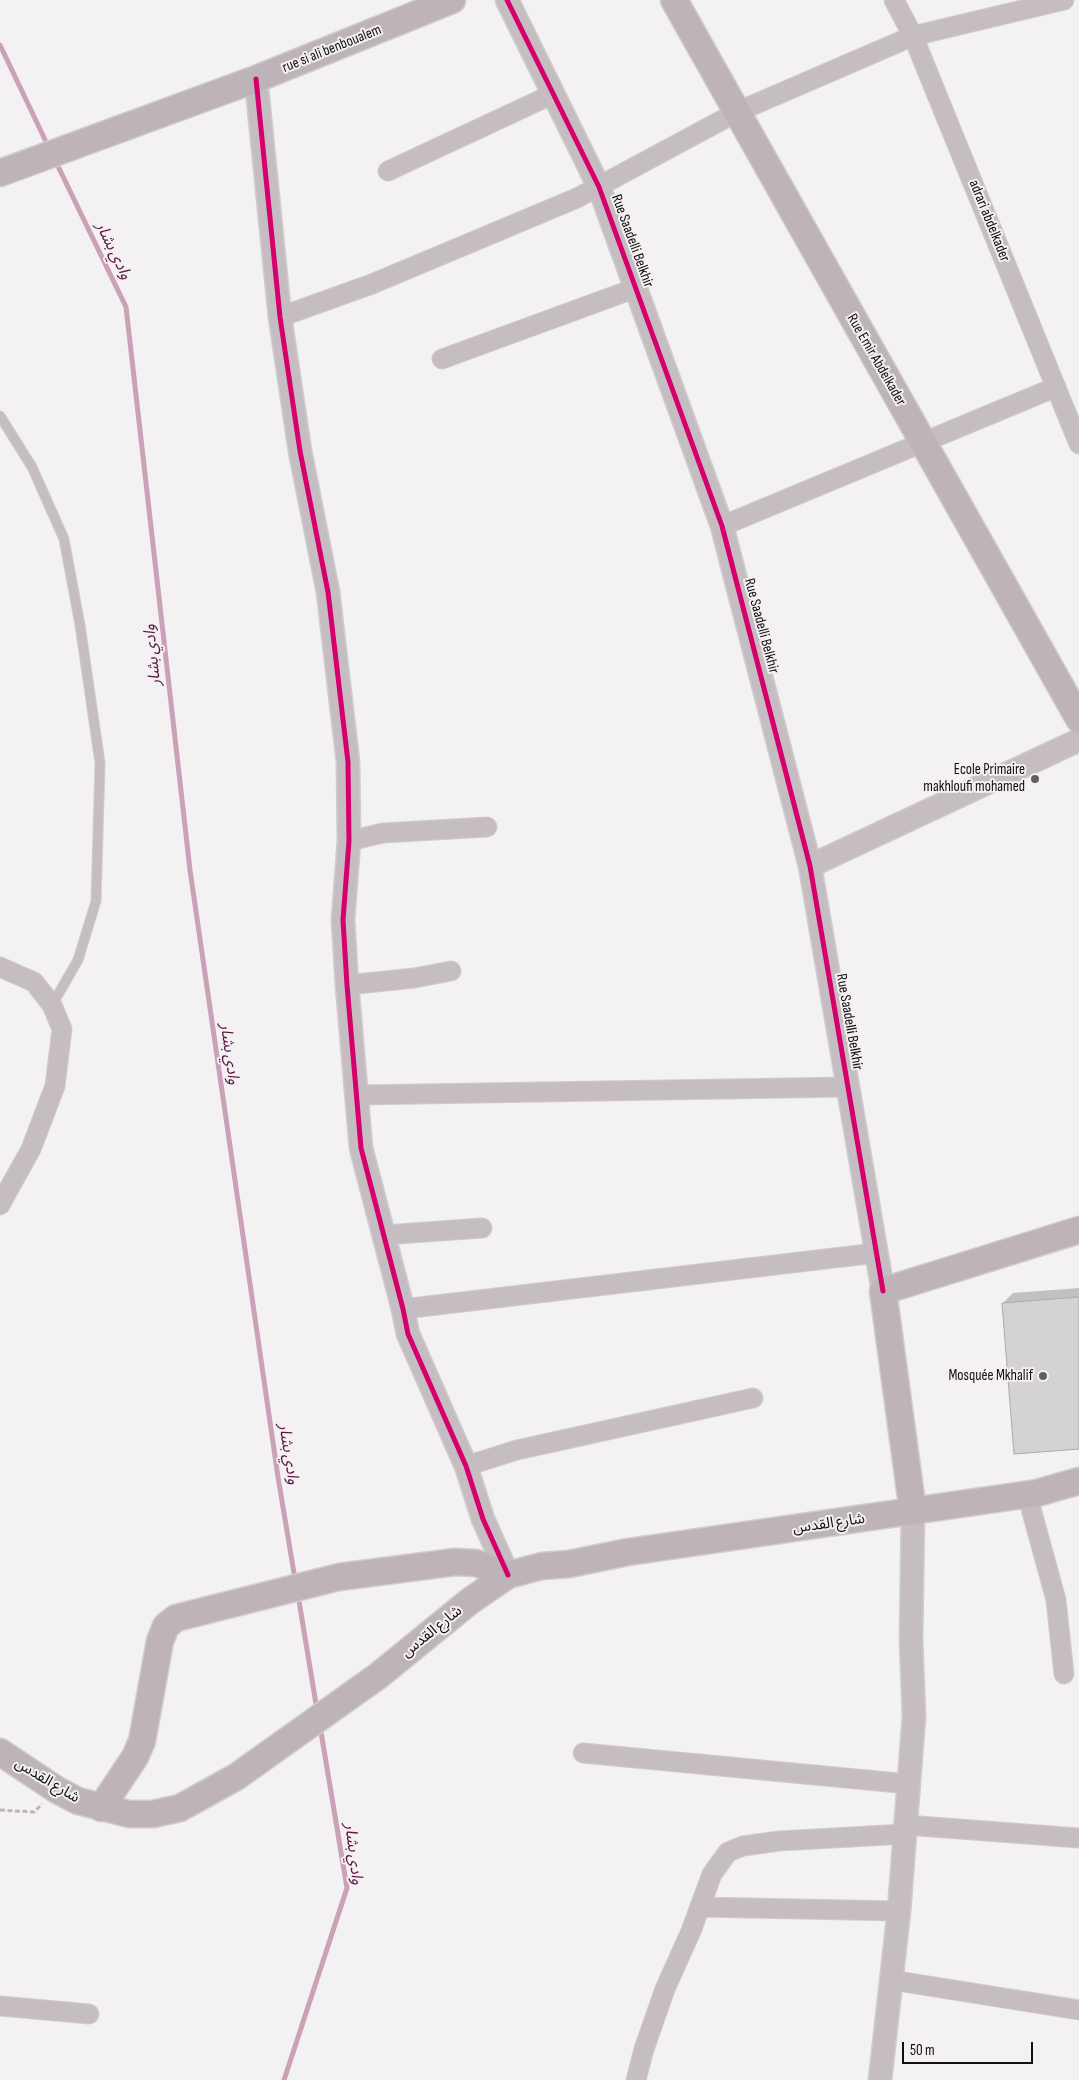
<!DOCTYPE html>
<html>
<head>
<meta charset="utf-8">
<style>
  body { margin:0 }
  #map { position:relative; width:1079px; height:2080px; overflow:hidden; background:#f3f1f2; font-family:"Sofia Sans Condensed",sans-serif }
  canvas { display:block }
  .scale { position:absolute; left:902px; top:2042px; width:131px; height:22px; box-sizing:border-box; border:2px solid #110f10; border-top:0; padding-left:6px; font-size:15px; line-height:18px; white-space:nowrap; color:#110f10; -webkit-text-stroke:4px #f4f0f2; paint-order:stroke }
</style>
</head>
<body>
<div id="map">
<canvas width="1079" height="2080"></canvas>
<div class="scale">50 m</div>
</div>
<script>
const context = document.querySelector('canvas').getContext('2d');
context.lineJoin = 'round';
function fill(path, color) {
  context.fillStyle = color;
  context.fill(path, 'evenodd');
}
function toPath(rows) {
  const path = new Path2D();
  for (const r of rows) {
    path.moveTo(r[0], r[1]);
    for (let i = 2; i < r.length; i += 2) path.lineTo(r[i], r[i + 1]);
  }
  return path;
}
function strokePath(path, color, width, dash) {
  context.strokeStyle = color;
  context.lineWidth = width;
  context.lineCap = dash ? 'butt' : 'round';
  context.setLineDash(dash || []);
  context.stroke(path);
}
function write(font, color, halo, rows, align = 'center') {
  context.font = font + ' "Sofia Sans Condensed","Noto Sans Arabic",sans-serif';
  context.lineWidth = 4;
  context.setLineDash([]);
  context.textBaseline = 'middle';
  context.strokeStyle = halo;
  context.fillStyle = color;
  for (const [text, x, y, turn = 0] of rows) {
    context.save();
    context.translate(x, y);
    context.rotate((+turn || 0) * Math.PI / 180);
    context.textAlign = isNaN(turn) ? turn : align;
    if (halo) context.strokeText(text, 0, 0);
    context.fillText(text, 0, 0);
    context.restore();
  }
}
const shadow = toPath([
  [1079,1288,1079,1448,1003,1303,1013,1293]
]);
const stream = toPath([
  [0,45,48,146],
  [55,160,126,307,190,870,278,1477,295,1579],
  [298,1595,317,1710],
  [284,2080,347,1888,320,1726]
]);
const building = toPath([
  [1079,1297,1079,1449,1014,1454,1002,1303,1079,1297]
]);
const path = toPath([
  [0,1810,34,1812,42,1804]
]);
const service = toPath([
  [0,416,32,467,64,539,80,625,100,763,96,901,78,960,52,1005]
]);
const minor = toPath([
  [894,0,913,36,1079,444],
  [388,171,553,94],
  [280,317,372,284,577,198,737,112,913,36,1064,0],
  [442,359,636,288],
  [722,526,1056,387],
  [349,841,383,833,487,827],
  [0,967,34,982,52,1005,62,1029,55,1086,31,1149,0,1205],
  [347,985,414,978,451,971],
  [357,1095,848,1087],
  [384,1235,482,1228],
  [403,1309,876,1253],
  [466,1466,517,1450,753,1398],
  [1027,1494,1056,1600,1064,1674],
  [583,1753,909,1784],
  [906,1825,1079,1838],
  [700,1907,899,1911],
  [891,1980,1079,2010],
  [0,2006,89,2014],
  [636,2080,644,2049,665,1989,691,1931,712,1874,728,1852,743,1846,779,1841,905,1834]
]);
const tertiary = toPath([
  [507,0,599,187,722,526,810,866,883,1291],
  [256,79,280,317,300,451,328,592,348,762,349,841,343,920,347,985,361,1148,403,1309,408,1334,466,1466,483,1519,508,1575],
  [810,866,1079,740],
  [880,2080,899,1911,914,1716,911,1640,913,1512]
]);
const secondary = toPath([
  [674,0,1079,719],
  [0,173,256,79,452,0],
  [913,1512,883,1291,1079,1230],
  [0,1752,57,1790,78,1801,129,1814,153,1814,180,1808,236,1777,378,1676,470,1601,508,1575,542,1566,569,1564,628,1552,1037,1493,1079,1481],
  [101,1808,135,1757,142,1741,160,1641,166,1626,176,1618,339,1577,455,1562,476,1563,508,1575]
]);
const cycleway = toPath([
  [507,0,599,187,722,526,810,866,883,1291],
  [256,79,280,317,300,451,328,592,348,762,349,841,343,920,347,985,361,1148,403,1309,408,1334,466,1466,483,1519,508,1575]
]);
const markers = [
  [1035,779,5,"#605e5f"],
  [1043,1376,5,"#605e5f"]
];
const streetNames = [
  ["rue si ali benboualem",332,49,-22],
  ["adrari abdelkader",989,221,68],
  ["Rue Saadelli Belkhir",632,241,70],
  ["Rue Emir Abdelkader",876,360,60],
  ["Rue Saadelli Belkhir",761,626,75],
  ["Rue Saadelli Belkhir",849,1022,80],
  ["شارع القدس",829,1524,-8],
  ["شارع القدس",432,1632,-39],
  ["شارع القدس",47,1781,31]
];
const poiNames = [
  ["Ecole Primaire",1025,770],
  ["makhloufi mohamed",1025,787],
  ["Mosquée Mkhalif",1033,1376]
];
const waterNames = [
  ["وادي بشار",113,251,64],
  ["وادي بشار",153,655,-96],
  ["وادي بشار",229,1054,82],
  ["وادي بشار",288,1454,81],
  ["وادي بشار",353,1854,83]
];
fill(shadow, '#0003');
strokePath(stream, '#caa1b6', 5);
fill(building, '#d4d2d3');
strokePath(building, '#acaaab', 1);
strokePath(service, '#cfcdce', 11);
strokePath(minor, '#cfcdce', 21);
strokePath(tertiary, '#cfcdce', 25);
strokePath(secondary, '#cfcdce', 29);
strokePath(path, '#bcb6b9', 3, [5, 2.5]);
strokePath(service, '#c6bdc2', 9);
strokePath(minor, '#c6bdc2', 19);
strokePath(tertiary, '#c6bdc2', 22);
strokePath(secondary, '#bdb3b8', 26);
strokePath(cycleway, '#d6006c', 5);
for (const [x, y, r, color] of markers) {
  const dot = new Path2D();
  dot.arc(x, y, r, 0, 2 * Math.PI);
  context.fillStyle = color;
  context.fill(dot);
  strokePath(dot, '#f4f0f2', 2);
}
write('15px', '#110f10', '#f4f0f2', streetNames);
write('15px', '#110f10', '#f4f0f2', poiNames, 'right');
write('italic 16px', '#59143f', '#f4f0f2', waterNames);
</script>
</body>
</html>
